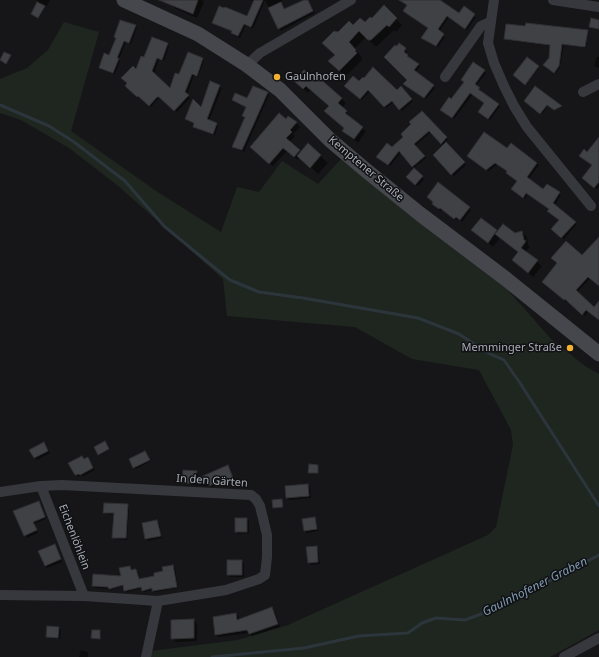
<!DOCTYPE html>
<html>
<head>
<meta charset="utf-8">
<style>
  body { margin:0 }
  canvas { display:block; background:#161618 }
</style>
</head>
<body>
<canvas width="599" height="657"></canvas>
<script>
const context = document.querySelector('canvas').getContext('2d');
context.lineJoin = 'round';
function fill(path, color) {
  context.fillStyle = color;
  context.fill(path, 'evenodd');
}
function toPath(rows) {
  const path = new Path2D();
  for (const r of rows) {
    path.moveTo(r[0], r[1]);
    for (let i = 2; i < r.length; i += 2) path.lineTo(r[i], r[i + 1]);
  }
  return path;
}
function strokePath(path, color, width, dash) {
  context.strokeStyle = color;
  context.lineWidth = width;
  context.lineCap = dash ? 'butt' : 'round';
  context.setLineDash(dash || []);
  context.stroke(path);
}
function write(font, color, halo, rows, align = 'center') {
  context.font = font + ' "Noto Sans",sans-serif';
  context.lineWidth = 3;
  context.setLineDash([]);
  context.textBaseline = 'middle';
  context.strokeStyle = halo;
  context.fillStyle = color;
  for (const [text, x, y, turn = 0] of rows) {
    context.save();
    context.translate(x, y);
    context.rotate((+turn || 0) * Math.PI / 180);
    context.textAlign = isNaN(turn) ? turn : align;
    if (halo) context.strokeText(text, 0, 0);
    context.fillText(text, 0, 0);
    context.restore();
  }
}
const green = toPath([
  [64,22,99,32,71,131,159,193,221,232,237,187,259,192,282,161,318,184,341,159,506,288,551,339,585,366,599,374,599,630,550,657,150,657,151,651,238,640,288,625,488,535,496,527,513,445,511,430,479,370,412,359,355,327,227,316,223,279,117,185,69,148,21,120,0,113,0,79,27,68,48,50]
]);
const shadow = toPath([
  [36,0,50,0,47,6,41,3,45,7,39,18,32,14,39,2],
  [161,0,202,0,204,2,197,18,176,9,171,4],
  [250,0,265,0,253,29,246,25,240,38,234,35,233,32,213,22,248,18,255,2],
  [265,0,282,0,281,2,285,10,308,0,315,13,281,31],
  [400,0,438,0,459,15,464,8,476,17,467,30,449,17,439,32,445,37,438,47,424,39,429,28,408,5],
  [384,7,402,25,396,32,394,30,377,46,375,46,366,37,354,49,362,57,361,58,362,60,346,76,336,68,339,33,353,27,365,24,372,19],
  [135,26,137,28,131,44,126,42,119,60,120,61,115,74,102,70,100,68],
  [587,31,588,32,586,48,564,44,560,67,556,73,546,66,550,58,551,46,507,40,505,39],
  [167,44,169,46,164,61,159,59,154,74,170,89,180,75,203,59,204,60,198,77,194,75,187,95,190,98,177,112,162,98,159,98,151,107,141,97,139,98,126,86,145,59],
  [400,44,407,51,405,54,420,66,416,72,435,88,426,99,406,85,408,80,397,47],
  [597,57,599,57,599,68,594,66],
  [527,58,539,68,526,84,514,75],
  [484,71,486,73,476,86,481,90,480,91,500,106,490,120,481,113,485,103,473,94,454,119,443,111,452,100],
  [319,79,346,103,342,108,350,116,349,118,366,131,358,143,343,131,345,128,330,106,311,89,308,93,299,85,316,82],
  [211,83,222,88,209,121,218,126,215,135,196,128,194,126,195,124,186,119,201,108],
  [359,83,397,91,401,87,413,101,402,111,394,102,386,108,370,91,362,100,346,86],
  [536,87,561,107,555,110,548,105,542,114,525,101],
  [267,93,269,95,244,152,235,148,233,146,246,117,247,107,235,101,248,100],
  [422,113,448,140,445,143,466,165,454,176,434,155,444,146,431,132,415,146,426,158,414,168,401,152,390,166,380,159,405,137],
  [286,120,296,123,300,127,293,134,295,136,289,142,301,153,308,145,328,163,318,174,300,157,298,160,287,151,273,166,255,151],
  [599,139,599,187,597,189,585,180,593,166,587,153],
  [511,144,539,165,528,180,544,190,547,185,561,195,555,205,577,224,564,239,553,229,561,220,550,209,528,194,525,199,514,191,518,181,508,172,498,164,489,171,470,158,507,149],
  [414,170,424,179,418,186,408,177],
  [435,206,469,208,471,210,462,222,458,218,457,220,442,209,441,211],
  [481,219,498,232,514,234,522,232,527,237,528,245,530,247,525,252,542,266,533,277,513,260,518,253,500,238,493,247,472,230],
  [599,238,599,264,594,275,577,292,594,308,599,302,599,320,588,311,585,316,568,300,567,302,545,284,582,257],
  [44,443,50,453,37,460,35,458],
  [105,443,109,450,100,455,99,454],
  [145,452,151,461,136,469,134,467],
  [88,458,95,470,83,476,81,475,78,477,70,463],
  [227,466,234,480,221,486,219,484,212,487,210,486,185,484,183,482,196,472,198,473,198,479],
  [308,485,310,487,311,498,289,500,287,498],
  [282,500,284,507,274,508],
  [39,502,41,504,46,519,34,524,38,533,27,538,14,512],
  [127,505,129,507,127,540,115,539,113,537,115,515,106,514,104,512],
  [314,518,316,520,318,531,307,533,305,531],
  [246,519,249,521,249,533,238,534,236,532],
  [157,521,159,523,162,538,148,541,146,539,143,524],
  [55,545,62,562,47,568,45,566],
  [316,547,318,549,320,564,311,565,309,563],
  [242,561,244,563,244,577,230,577,228,575],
  [173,566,175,568,178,588,155,592,153,590,144,592,142,588,127,592,124,586,111,590,110,589,95,588,93,586,122,577,130,567,132,571,136,570,138,572,140,580,155,576],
  [272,609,275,611,280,627,252,636,249,633,219,637,216,635,236,614,239,617,239,620],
  [194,620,197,624,197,641,176,642,172,638],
  [59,628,61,630,60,639,49,638,47,636],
  [81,650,88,652,88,657,79,657]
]);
const stream = toPath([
  [0,105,49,126,74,142,125,181,164,226,210,264],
  [210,264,230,280,259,292,303,298,418,318,459,334,488,353,504,360,520,383,599,506],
  [212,657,304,648,359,636,408,633,422,623,436,618,465,620,497,608,599,555]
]);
const building = toPath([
  [159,0,198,0,193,14,159,0],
  [254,0,263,0,251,27,244,24,238,36,231,33,232,31,212,23,219,6,224,8,225,7,247,16,254,0],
  [304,0,308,0,313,11,278,29,268,8,281,2,284,9,304,0],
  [399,0,440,0,459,13,464,6,475,14,465,29,447,16,438,29,444,34,436,46,421,38,428,28,403,11,407,5,399,0],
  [37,2,45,6,38,18,31,14,37,2],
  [384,5,397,18,389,27,387,25,371,40,368,40,359,31,349,42,356,50,355,51,357,53,339,71,337,69,328,61,335,55,322,43,334,31,338,32,349,21,353,25,360,18,365,22,370,17,372,18,384,5],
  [591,18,599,20,599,29,589,27,591,18],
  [120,20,136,25,129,43,124,41,117,58,119,58,113,73,99,68,104,53,109,55,116,38,114,37,120,20],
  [526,23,588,30,585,47,562,44,559,66,554,73,543,65,549,58,550,45,504,39,506,24,525,26,526,23],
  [152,37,168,43,162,60,157,58,152,71,170,88,175,73,179,74,188,52,203,58,197,76,192,74,185,92,189,95,174,111,159,97,157,97,149,106,138,96,137,97,125,86,127,83,121,78,133,66,136,69,141,56,144,57,152,37],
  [399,43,406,48,404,52,408,55,407,56,419,64,414,70,434,85,424,98,403,84,407,80,384,57,395,45,397,46,399,43],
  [4,52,11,55,6,64,0,60,4,52],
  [527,57,539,66,525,85,513,75,527,57],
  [473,62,485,70,475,84,480,88,478,89,499,104,488,119,478,112,484,103,470,93,452,118,440,110,449,97,451,99,464,82,461,80,473,62],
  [373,67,397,90,401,86,412,99,399,110,392,101,384,107,368,90,360,99,344,86,353,76,359,81,363,77,364,78,373,67],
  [304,70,316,80,318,77,342,98,338,103,347,111,345,113,363,127,354,139,342,131,344,128,324,111,329,106,306,86,303,89,294,81,304,70],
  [210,81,220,85,207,119,217,123,213,134,193,127,194,123,185,119,193,99,201,107,210,81],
  [253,86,268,92,242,150,232,147,245,117,242,116,246,107,232,100,235,93,247,98,253,86],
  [535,86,562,106,554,110,547,105,540,114,524,101,535,86],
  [422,111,447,137,441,144,429,131,414,144,425,156,412,167,399,151,388,165,376,157,387,143,392,147,403,137,401,134,411,124,409,122,422,111],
  [279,113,286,119,288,116,297,122,290,130,292,132,286,138,300,150,294,157,283,148,269,164,250,147,279,113],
  [484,132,507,148,511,143,537,163,527,177,543,189,547,184,560,192,553,203,576,222,561,238,551,229,559,220,547,211,549,209,526,193,523,198,511,189,517,181,506,173,507,171,495,163,486,170,467,156,484,132],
  [599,137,599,182,594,188,582,178,592,165,579,156,584,149,587,152,599,137],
  [446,142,465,162,451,175,433,155,446,142],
  [308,143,321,155,310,168,297,156,308,143],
  [414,168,423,176,415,185,406,177,414,168],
  [438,182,470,207,460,220,456,217,454,219,440,208,439,209,432,204,433,202,427,197,438,182],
  [481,218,497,230,488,243,471,230,481,218],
  [503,224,515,233,522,231,524,240,526,241,521,248,538,260,528,273,512,260,518,252,495,234,503,224],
  [599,237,599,286,588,277,576,290,594,307,599,301,599,320,586,310,582,315,565,299,564,300,542,282,557,263,551,258,566,241,582,255,599,237],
  [105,441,109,449,98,455,94,447,105,441],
  [44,442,48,451,34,458,29,450,44,442],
  [145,451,150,460,133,468,129,459,145,451],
  [82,456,84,459,88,457,93,468,80,475,79,474,75,475,68,463,82,456],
  [309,464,318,465,318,473,308,473,309,464],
  [228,465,233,478,219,484,218,482,209,486,209,484,182,483,183,470,197,471,196,479,228,465],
  [308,484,309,496,286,498,285,486,308,484],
  [282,499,283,507,273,508,272,500,282,499],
  [39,501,45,517,33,522,37,530,24,536,13,511,39,501],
  [104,503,128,504,126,538,112,538,114,513,103,513,104,503],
  [315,517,317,529,304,531,302,519,315,517],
  [235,518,247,518,247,532,235,532,235,518],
  [157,520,161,536,145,539,142,523,157,520],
  [55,544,61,559,45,566,38,551,55,544],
  [317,546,318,562,308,563,306,547,317,546],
  [227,560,242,560,242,575,227,575,227,560],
  [173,565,177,587,152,591,152,588,142,591,141,587,124,591,123,585,109,589,108,587,92,586,93,574,121,576,119,568,130,566,131,570,136,569,139,579,154,576,154,573,163,571,162,567,173,565],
  [272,607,278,624,249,634,247,630,215,635,213,617,236,613,237,620,272,607],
  [194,619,194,638,171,639,171,620,194,619],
  [47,626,59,627,58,638,46,637,47,626],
  [92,630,100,630,100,639,91,638,92,630]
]);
const street = toPath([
  [494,0,488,43,494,63,504,86,514,106,527,127,591,206],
  [553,0,599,7],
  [247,65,260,53,351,0],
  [445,77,481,26,490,22],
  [583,92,599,84],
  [41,486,84,596],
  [0,492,41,486,62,485,251,495,256,499,260,506,267,535,267,557,265,575,259,579,226,590,158,601,84,596,0,595],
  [146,657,158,601],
  [564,657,599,638]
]);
const secondary = toPath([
  [124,0,198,34,247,65,280,90,330,140,368,172,420,214,506,279,599,354]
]);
const markers = [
  [277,77,4,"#f2b134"],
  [570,348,4,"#f2b134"]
];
const poiNames = [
  ["Gaulnhofen",285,77],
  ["Memminger Straße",562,348,"right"]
];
const streetNames = [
  ["Kemptener Straße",366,169,40],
  ["In den Gärten",212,481,4],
  ["Eichenlöhlein",74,537,69]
];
const waterNames = [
  ["Gaulnhofener Graben",535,587,-27]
];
fill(green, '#1e261f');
fill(shadow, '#0007');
strokePath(stream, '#2c353c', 3);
fill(building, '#404145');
strokePath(building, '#303034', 1);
strokePath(street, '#37383d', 10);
strokePath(secondary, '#45474d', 15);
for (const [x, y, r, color] of markers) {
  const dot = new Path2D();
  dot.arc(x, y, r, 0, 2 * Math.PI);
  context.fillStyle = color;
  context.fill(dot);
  strokePath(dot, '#111113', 1.5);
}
write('11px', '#a8adb8', '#111113', poiNames, 'left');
write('11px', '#a8adb8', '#111113', streetNames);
write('italic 12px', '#7f9bb3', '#111113', waterNames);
</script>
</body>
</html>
